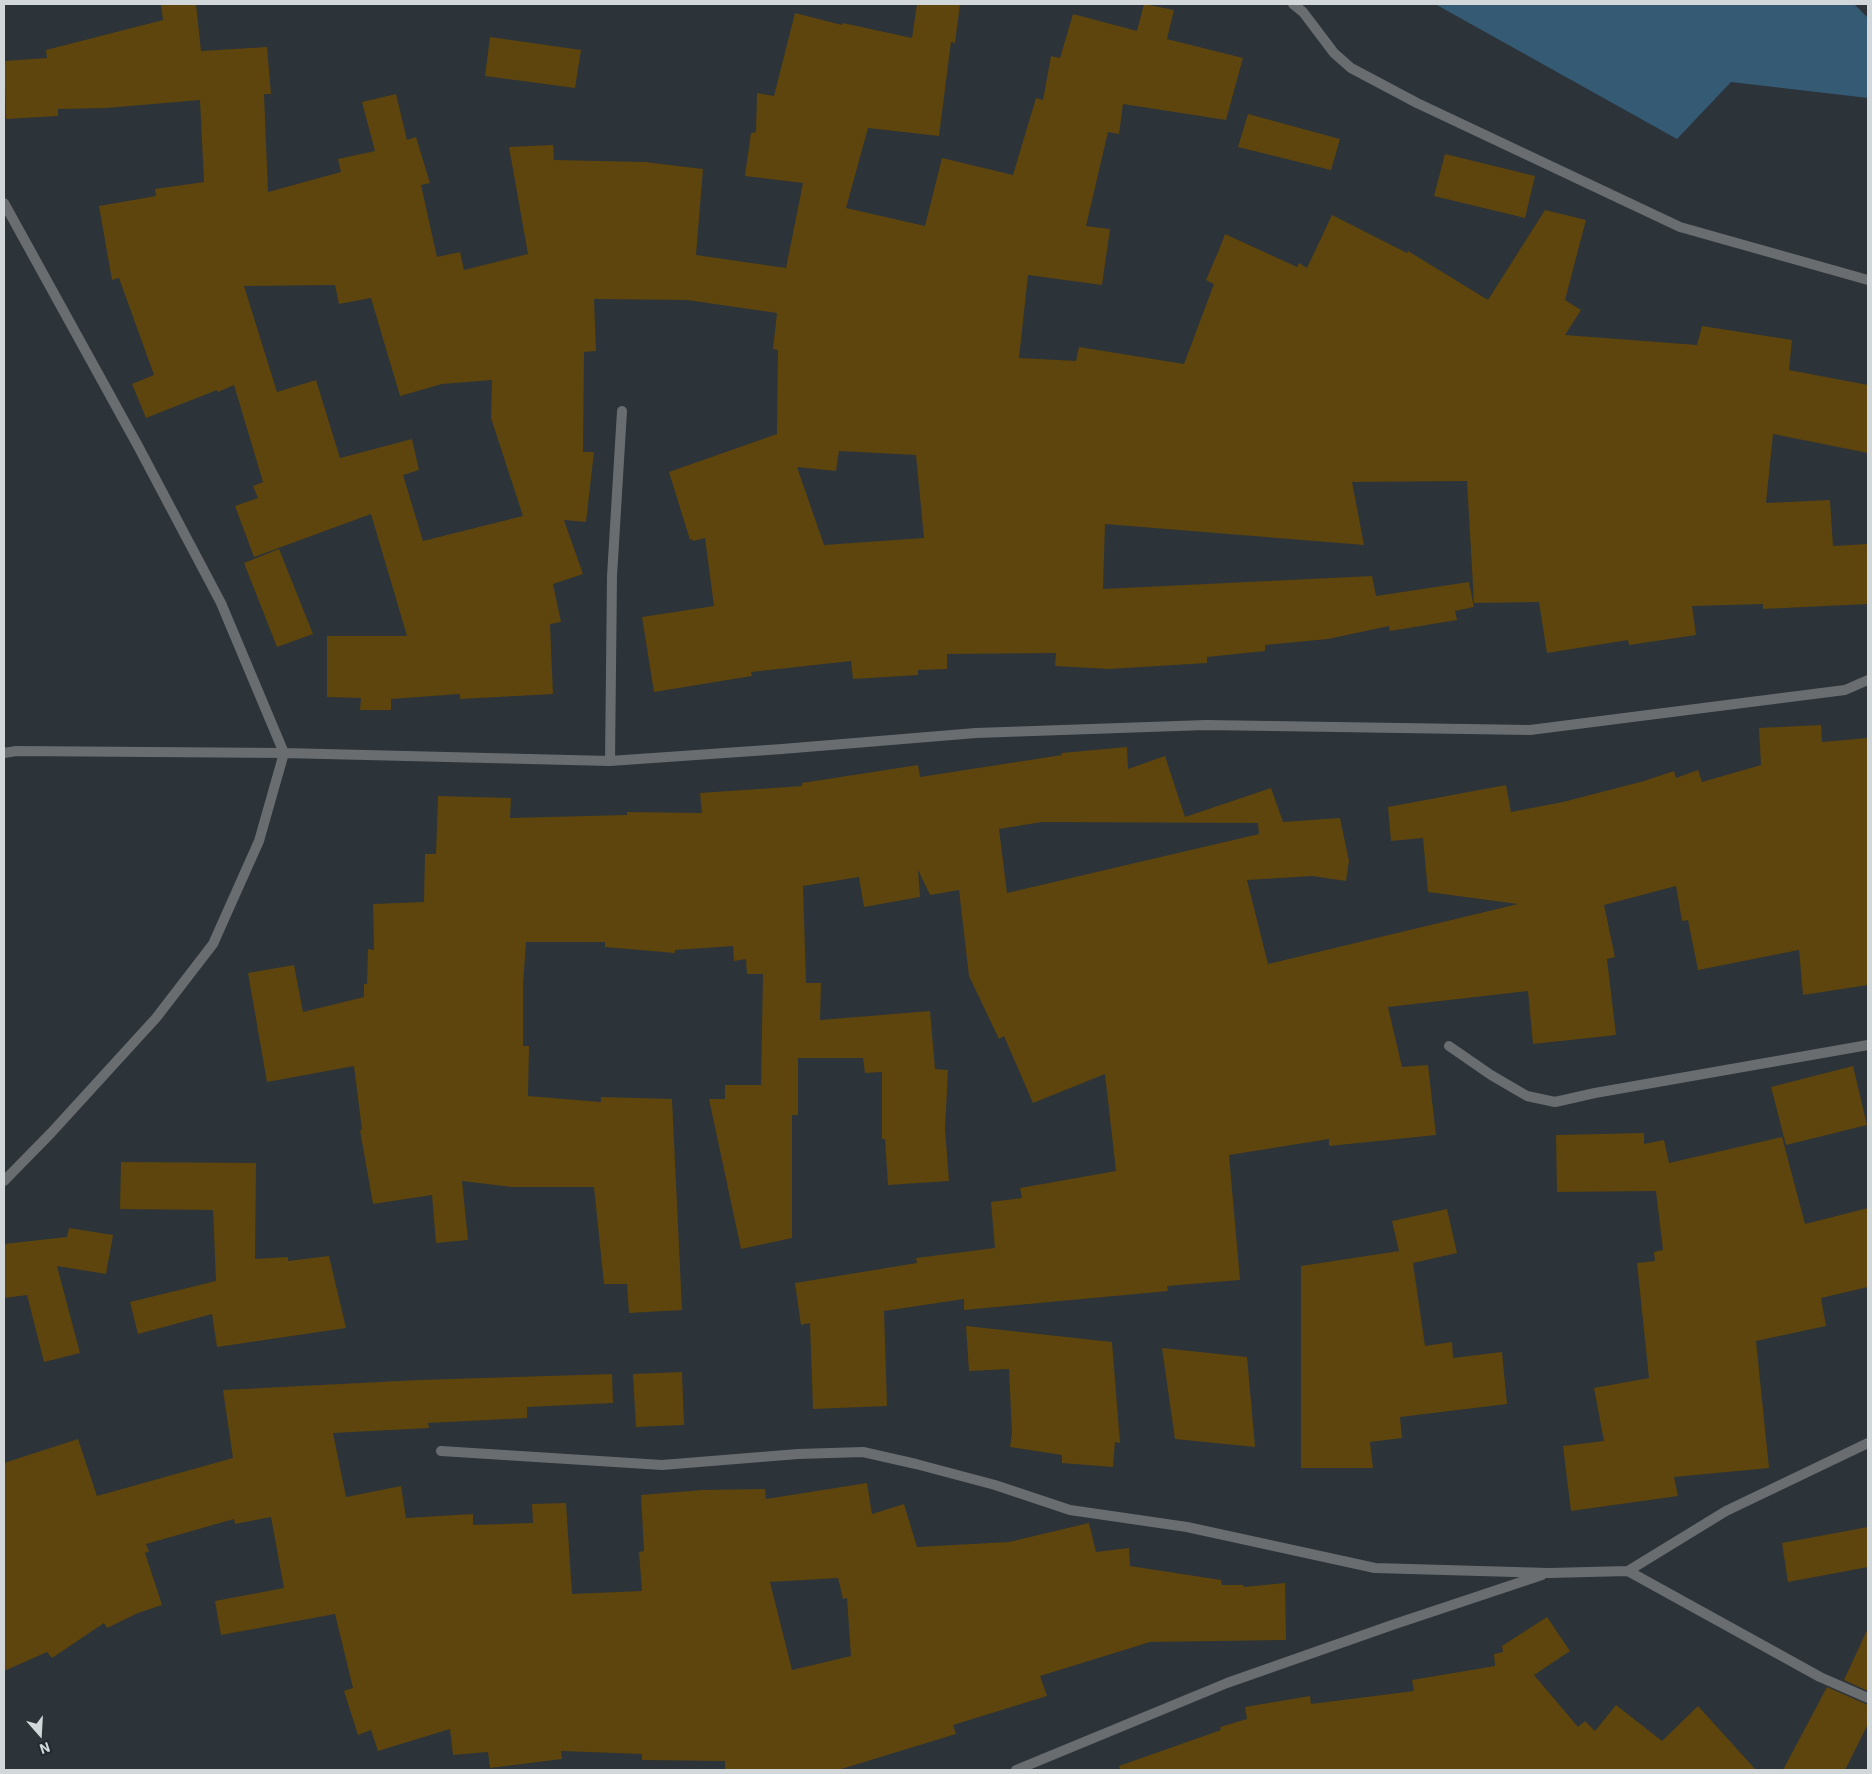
<!DOCTYPE html>
<html>
<head>
<meta charset="utf-8">
<style>
  body { margin:0 }
  #map { position:relative; width:1872px; height:1774px; overflow:hidden; background:#2c3339; font-family:"IBM Plex Sans",sans-serif }
  canvas { display:block }
  .frame { position:absolute; inset:0; border:5px solid #d2d7da; pointer-events:none }
  .north { position:absolute; left:15px; top:1709px; width:50px; height:50px; -webkit-text-stroke:4px #22292f; paint-order:stroke; rotate:161deg; font-size:14px; font-weight:700; line-height:20px; text-align:center; color:#d2d7da }
  .north::after { content:''; display:block; margin:auto; width:18px; height:22px; background:#d2d7da; clip-path:polygon(50% 0,100% 100%,50% 72%,0 100%) }
</style>
</head>
<body>
<div id="map">
<canvas width="1872" height="1774"></canvas>
<div class="frame"></div>
<div class="north">N</div>
</div>
<script>
const context = document.querySelector('canvas').getContext('2d');
context.lineJoin = 'round';
function fill(path, color) {
  context.fillStyle = color;
  context.fill(path, 'evenodd');
}
function toPath(rows) {
  const path = new Path2D();
  for (const r of rows) {
    path.moveTo(r[0], r[1]);
    for (let i = 2; i < r.length; i += 2) path.lineTo(r[i], r[i + 1]);
  }
  return path;
}
function strokePath(path, color, width, dash) {
  context.strokeStyle = color;
  context.lineWidth = width;
  context.lineCap = dash ? 'butt' : 'round';
  context.setLineDash(dash || []);
  context.stroke(path);
}
const green = toPath([
  [1435,4,1854,4,1868,18,1868,98,1731,82,1677,139]
]);
const building = toPath([
  [161,4,196,4,201,51,267,47,271,94,264,94,268,192,341,172,338,159,375,151,362,102,396,94,407,140,416,137,430,183,421,185,437,257,460,252,464,270,528,254,509,147,553,145,554,160,645,162,703,169,696,255,786,268,803,183,745,176,751,133,756,132,757,93,774,96,795,13,842,25,843,23,912,38,917,4,960,4,955,43,951,42,939,136,868,128,846,208,925,226,942,158,1013,175,1036,98,1043,100,1051,56,1060,58,1073,14,1137,31,1144,4,1174,10,1167,39,1243,58,1226,120,1123,104,1119,134,1108,132,1086,226,1110,229,1102,285,1028,275,1019,358,1076,361,1079,347,1184,364,1214,284,1206,280,1219,250,1225,234,1297,267,1299,263,1307,268,1332,215,1407,253,1408,251,1488,300,1545,210,1586,220,1565,300,1581,310,1565,335,1697,345,1702,326,1792,340,1789,370,1868,385,1868,453,1773,434,1766,503,1830,500,1833,546,1868,544,1868,604,1763,609,1763,604,1692,606,1696,635,1629,645,1628,640,1547,653,1539,602,1474,603,1467,481,1352,482,1364,545,1105,524,1103,589,1372,576,1376,596,1469,582,1474,607,1455,611,1457,620,1390,631,1389,626,1328,639,1265,645,1265,651,1207,657,1207,663,1109,669,1055,666,1056,653,947,654,947,669,918,670,918,675,853,679,851,661,751,672,752,676,654,692,642,617,714,606,705,538,693,541,692,539,690,540,669,472,777,434,778,350,773,349,777,313,687,300,594,299,596,351,584,352,583,452,594,452,586,522,564,520,583,574,553,584,561,622,550,624,553,694,460,699,460,694,391,699,391,710,360,710,361,698,327,697,327,636,407,636,371,514,254,557,235,506,258,498,253,486,263,482,234,385,218,392,217,390,146,418,132,384,154,375,119,278,112,280,99,206,156,196,155,189,204,182,200,100,106,108,58,109,58,116,6,119,4,61,47,58,46,50,163,20],
  [335,285,339,304,371,298,400,396,442,384,492,380,491,418,523,516,423,541,403,475,419,470,412,439,340,458,316,380,277,392,244,286],
  [839,451,916,455,924,538,824,545,797,467,836,471],
  [490,37,581,50,575,88,485,76],
  [1248,114,1340,139,1331,170,1238,147],
  [1445,154,1535,176,1525,218,1434,196],
  [279,549,313,634,277,647,244,563],
  [1821,725,1822,742,1868,738,1868,985,1803,995,1799,950,1698,970,1688,920,1682,921,1676,886,1604,905,1615,957,1607,959,1616,1035,1533,1044,1528,991,1388,1007,1402,1067,1428,1065,1436,1135,1329,1146,1329,1139,1229,1155,1240,1280,1167,1286,1168,1291,964,1310,964,1299,884,1311,887,1406,813,1409,810,1323,801,1325,795,1283,917,1263,916,1258,995,1248,991,1202,1022,1198,1020,1188,1116,1171,1105,1074,1033,1103,1004,1036,999,1039,969,976,959,890,930,895,918,870,920,897,864,907,859,877,803,886,806,983,821,983,820,1020,930,1011,935,1069,948,1070,945,1129,949,1181,888,1185,885,1139,882,1139,882,1072,865,1073,863,1058,798,1058,798,1115,792,1115,792,1238,741,1249,709,1099,725,1099,725,1085,761,1085,763,974,747,974,746,959,734,961,733,946,675,950,675,953,605,947,605,942,526,942,523,986,523,1046,529,1046,528,1096,601,1102,601,1097,672,1099,682,1310,629,1313,627,1284,604,1284,594,1187,512,1187,462,1181,468,1240,436,1243,432,1195,373,1204,360,1130,362,1130,354,1066,267,1082,248,973,294,965,303,1012,364,997,364,984,367,984,368,949,374,950,373,904,424,902,425,854,436,854,438,796,511,798,510,818,627,815,627,812,702,813,700,793,802,786,802,783,918,765,920,777,1062,755,1062,753,1127,747,1128,769,1165,756,1185,817,1271,788,1283,822,1340,818,1349,861,1346,881,1312,876,1247,880,1268,964,1518,904,1428,892,1423,838,1391,841,1388,807,1506,785,1511,812,1563,802,1644,781,1674,771,1676,778,1698,770,1702,782,1761,765,1759,728],
  [1042,822,1258,823,1259,834,1007,893,999,829],
  [1853,1066,1867,1125,1786,1145,1771,1087],
  [1644,1133,1644,1144,1664,1140,1669,1163,1782,1137,1805,1224,1868,1208,1868,1287,1821,1298,1826,1326,1756,1341,1769,1468,1674,1477,1678,1496,1571,1511,1563,1446,1604,1441,1594,1388,1649,1378,1637,1263,1655,1261,1654,1252,1663,1250,1656,1191,1557,1192,1556,1135],
  [121,1162,256,1163,255,1259,288,1257,288,1261,329,1256,346,1328,217,1347,212,1314,138,1334,130,1302,216,1281,213,1210,120,1209],
  [1447,1209,1457,1253,1413,1263,1425,1346,1452,1342,1453,1358,1502,1352,1507,1404,1400,1417,1402,1438,1370,1442,1373,1468,1301,1468,1301,1266,1399,1251,1392,1221],
  [69,1228,113,1235,106,1274,57,1266,80,1353,44,1362,27,1295,4,1298,4,1244,67,1237],
  [966,1326,1112,1342,1120,1443,1115,1442,1113,1467,1062,1463,1062,1455,1010,1447,1012,1433,1009,1369,969,1371],
  [1162,1348,1247,1357,1255,1447,1175,1439],
  [682,1372,684,1425,636,1427,633,1374],
  [612,1374,613,1403,527,1407,527,1418,428,1423,429,1428,333,1433,346,1497,401,1486,406,1518,473,1514,473,1525,533,1523,532,1504,566,1503,572,1594,642,1591,639,1552,644,1551,641,1495,702,1490,765,1489,766,1499,867,1483,872,1514,904,1504,917,1547,1009,1542,1089,1523,1096,1552,1129,1548,1130,1566,1221,1580,1222,1585,1243,1585,1244,1587,1285,1583,1286,1640,1150,1642,1040,1676,1047,1696,953,1725,956,1734,838,1770,725,1770,725,1761,642,1760,642,1754,561,1751,562,1759,490,1768,488,1752,453,1755,450,1729,378,1751,371,1730,358,1735,344,1691,353,1688,335,1614,221,1635,215,1601,284,1588,271,1517,235,1524,234,1519,146,1544,149,1551,145,1553,162,1605,138,1613,107,1628,104,1623,52,1658,47,1652,4,1671,4,1463,78,1439,97,1496,233,1458,223,1390,419,1380],
  [838,1578,843,1599,847,1598,851,1656,792,1670,770,1582],
  [1868,1527,1868,1567,1788,1582,1782,1543],
  [1547,1617,1570,1651,1534,1675,1578,1727,1585,1721,1595,1731,1616,1705,1662,1741,1698,1706,1756,1770,1120,1770,1119,1766,1221,1730,1220,1727,1247,1719,1245,1707,1310,1696,1311,1704,1414,1691,1412,1680,1495,1666,1494,1654,1503,1652,1502,1646],
  [1868,1628,1868,1691,1844,1680],
  [1827,1687,1868,1705,1868,1724,1845,1770,1783,1770]
]);
const street = toPath([
  [1293,4,1303,12,1334,53,1351,68,1417,103,1680,227,1868,280],
  [4,203,138,446,221,603,284,753,259,841,213,944,156,1018,51,1133,4,1181],
  [4,753,16,751,284,753,610,761,782,749,976,733,1206,725,1530,730,1845,690,1868,680],
  [610,761,612,576,622,411],
  [1449,1046,1491,1075,1527,1096,1555,1102,1595,1093,1868,1045],
  [441,1451,662,1465,798,1454,863,1452,916,1464,995,1485,1070,1510,1187,1527,1375,1568,1549,1573,1628,1571,1726,1511,1868,1443],
  [1628,1571,1820,1677,1868,1698],
  [1016,1770,1227,1683,1395,1624,1542,1575]
]);
fill(green, '#355a74');
fill(building, '#5d450d');
strokePath(street, '#696d70', 10);
</script>
</body>
</html>
